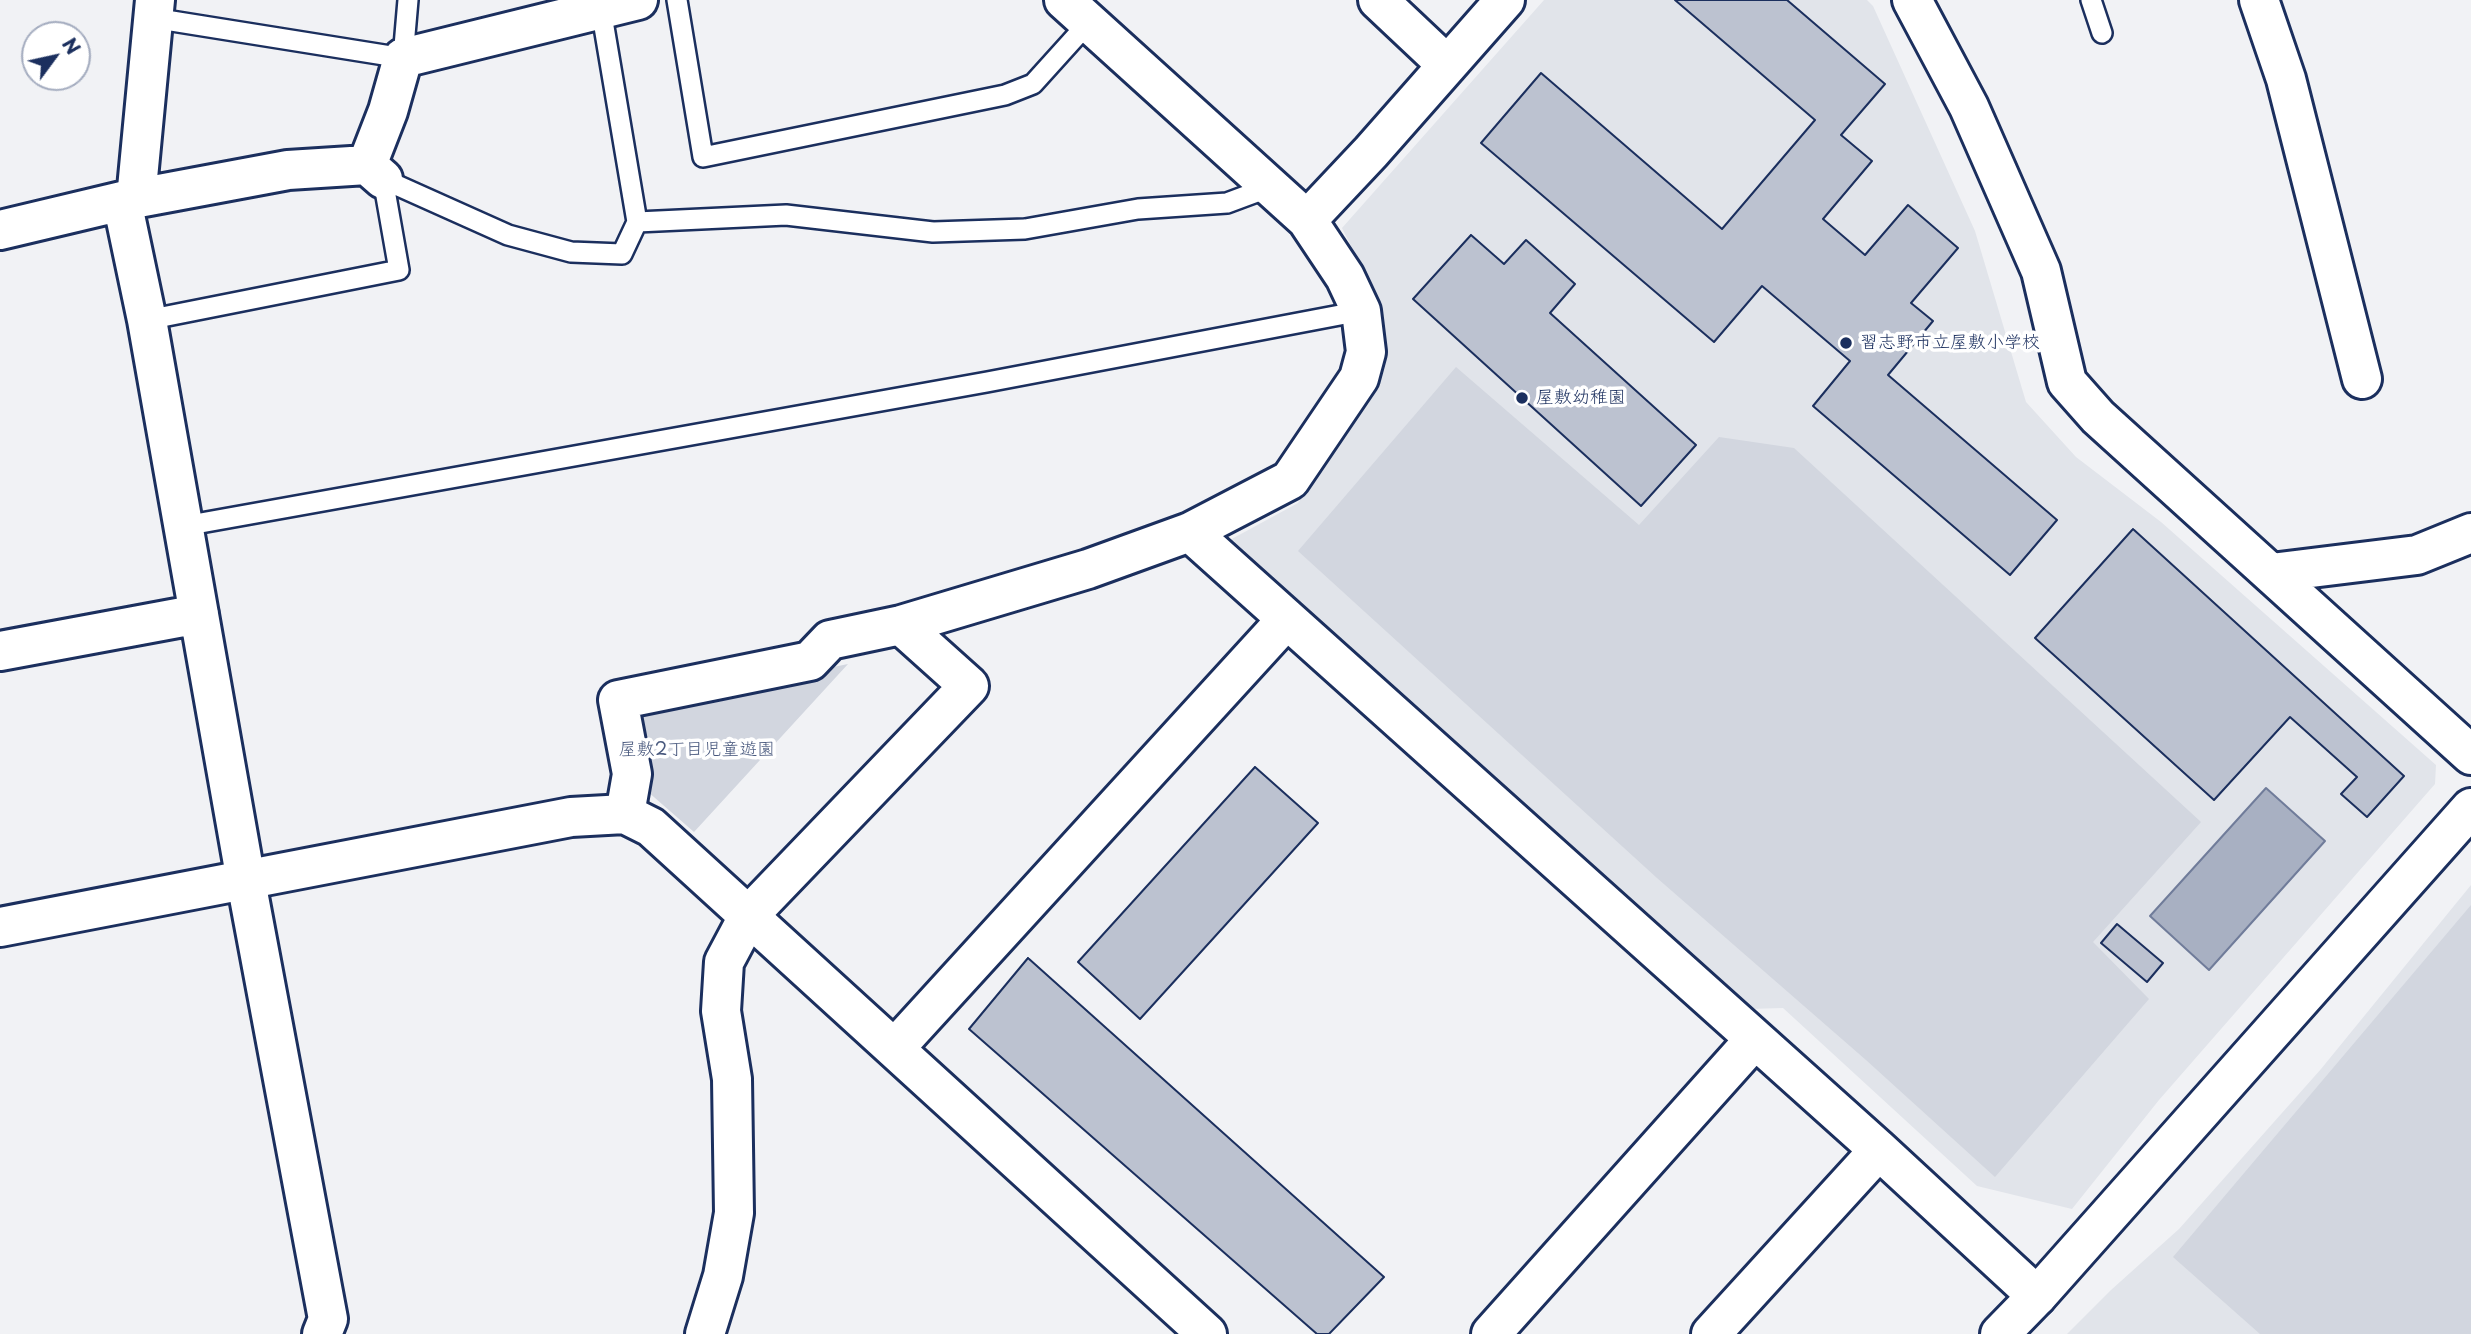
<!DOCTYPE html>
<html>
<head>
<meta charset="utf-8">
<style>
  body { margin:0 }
  #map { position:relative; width:2471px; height:1334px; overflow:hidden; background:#f1f2f5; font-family:"Playpen Sans",sans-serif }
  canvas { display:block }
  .north { position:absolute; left:21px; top:21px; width:70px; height:70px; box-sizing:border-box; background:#fff; border:2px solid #a4acbf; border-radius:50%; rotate:57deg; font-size:19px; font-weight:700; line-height:28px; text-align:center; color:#1b2f5e }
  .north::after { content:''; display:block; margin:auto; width:24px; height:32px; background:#1b2f5e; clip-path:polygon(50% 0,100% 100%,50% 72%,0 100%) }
</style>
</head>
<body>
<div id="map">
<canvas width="2471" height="1334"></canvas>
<div class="north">N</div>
</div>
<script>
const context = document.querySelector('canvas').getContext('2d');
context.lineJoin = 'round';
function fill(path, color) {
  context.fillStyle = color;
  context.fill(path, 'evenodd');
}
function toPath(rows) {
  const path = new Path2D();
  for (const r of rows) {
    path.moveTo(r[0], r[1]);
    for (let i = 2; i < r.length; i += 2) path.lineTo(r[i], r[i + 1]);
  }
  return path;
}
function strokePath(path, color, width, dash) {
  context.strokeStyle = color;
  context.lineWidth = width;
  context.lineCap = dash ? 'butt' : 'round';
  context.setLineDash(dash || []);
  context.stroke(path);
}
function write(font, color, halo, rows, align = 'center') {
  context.font = font + ' "Playpen Sans","Klee One",sans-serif';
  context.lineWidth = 7;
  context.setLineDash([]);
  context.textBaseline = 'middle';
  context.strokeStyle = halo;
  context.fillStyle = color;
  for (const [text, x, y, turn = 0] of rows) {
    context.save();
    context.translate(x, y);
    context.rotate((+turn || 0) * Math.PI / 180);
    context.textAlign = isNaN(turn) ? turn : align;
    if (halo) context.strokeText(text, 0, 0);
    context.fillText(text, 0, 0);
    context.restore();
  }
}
const built = toPath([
  [1544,0,1867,0,1873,6,1975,231,2026,402,2076,457,2161,522,2436,765,2435,784,2159,1100,2072,1209,1977,1186,1783,1008,1748,1009,1228,541,1298,503,1385,361,1383,310,1342,228],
  [2471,885,2471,1334,2067,1334,2111,1290,2179,1229,2321,1069]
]);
const green = toPath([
  [1456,367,1639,525,1719,437,1794,448,2201,822,2093,942,2149,999,1995,1177,1866,1060,1657,878,1298,551],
  [848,664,694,832,647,791,636,720,652,705],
  [2471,905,2471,1334,2260,1334,2173,1257]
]);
const water = toPath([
  [2266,788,2325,841,2209,970,2150,916,2266,788]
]);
const building = toPath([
  [1675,0,1787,0,1885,84,1841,135,1872,161,1823,219,1865,255,1908,205,1958,248,1911,303,1933,321,1888,375,2057,520,2010,575,1813,406,1850,361,1762,286,1714,342,1481,143,1541,73,1722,229,1815,120,1675,0],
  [1471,235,1504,264,1526,240,1575,284,1550,313,1696,445,1641,506,1413,299,1471,235],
  [2133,529,2404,776,2367,817,2341,794,2357,777,2290,717,2214,800,2035,638,2133,529],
  [1255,767,1318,823,1140,1019,1078,962,1255,767],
  [2117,924,2163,963,2147,982,2101,943,2117,924],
  [1028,958,1384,1277,1329,1334,1317,1334,969,1029,1028,958]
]);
const service = toPath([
  [677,0,703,157,1005,95,1033,84,1089,22],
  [2091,0,2102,33],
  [153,18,403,58,408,0],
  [383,179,508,235,571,252,622,254,637,222,601,9],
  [637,222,786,215,933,232,1025,229,1138,209,1227,203,1270,187],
  [147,320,399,270,383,179],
  [184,526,987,382,1361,311]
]);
const minor = toPath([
  [1378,0,1447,65],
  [1912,0,1969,107,2041,271,2067,382,2098,417,2471,755],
  [2259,0,2286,79,2362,379],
  [367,165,388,111,403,58,638,0],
  [136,199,155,0],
  [122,201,147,320,246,881,328,1319,322,1334],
  [1307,220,1371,152,1505,0],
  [0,230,122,201,288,170,367,165,383,179],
  [1190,532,1879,1150,2037,1296],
  [2271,573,2417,555,2471,533],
  [0,651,199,614],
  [625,814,632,774,618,700,810,661,830,640,901,625,1088,569,1190,532,1290,480,1359,378,1366,352,1361,311,1345,277,1307,220,1064,0],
  [895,1048,1287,619],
  [705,1334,723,1276,734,1213,732,1079,721,1011,724,962,749,915,969,686,901,625],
  [1491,1334,1755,1039],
  [1711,1334,1879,1150]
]);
const tertiary = toPath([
  [0,927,571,817,625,814,651,827,1207,1334],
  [2000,1334,2037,1296,2471,808]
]);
const markers = [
  [1846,343,7,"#1b2f5e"],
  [1522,398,7,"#1b2f5e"]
];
const poiNames = [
  ["習志野市立屋敷小学校",1860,343],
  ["屋敷幼稚園",1536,398]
];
const parkNames = [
  ["屋敷2丁目児童遊園",697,750]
];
fill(built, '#e1e4ea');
fill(green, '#d2d6df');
fill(water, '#a8b0c2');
strokePath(water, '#707c9a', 2);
fill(building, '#bcc2d0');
strokePath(building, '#1b2f5e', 2);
strokePath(service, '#1b2f5e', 24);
strokePath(minor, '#1b2f5e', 44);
strokePath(tertiary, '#1b2f5e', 44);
strokePath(service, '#fff', 19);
strokePath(minor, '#fff', 38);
strokePath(tertiary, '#fff', 38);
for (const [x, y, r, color] of markers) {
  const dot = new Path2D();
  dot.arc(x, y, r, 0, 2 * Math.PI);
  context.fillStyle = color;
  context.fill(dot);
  strokePath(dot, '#fff', 2.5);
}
write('18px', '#1b2f5e', '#fff', poiNames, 'left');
write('18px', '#49597e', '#fff', parkNames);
</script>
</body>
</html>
